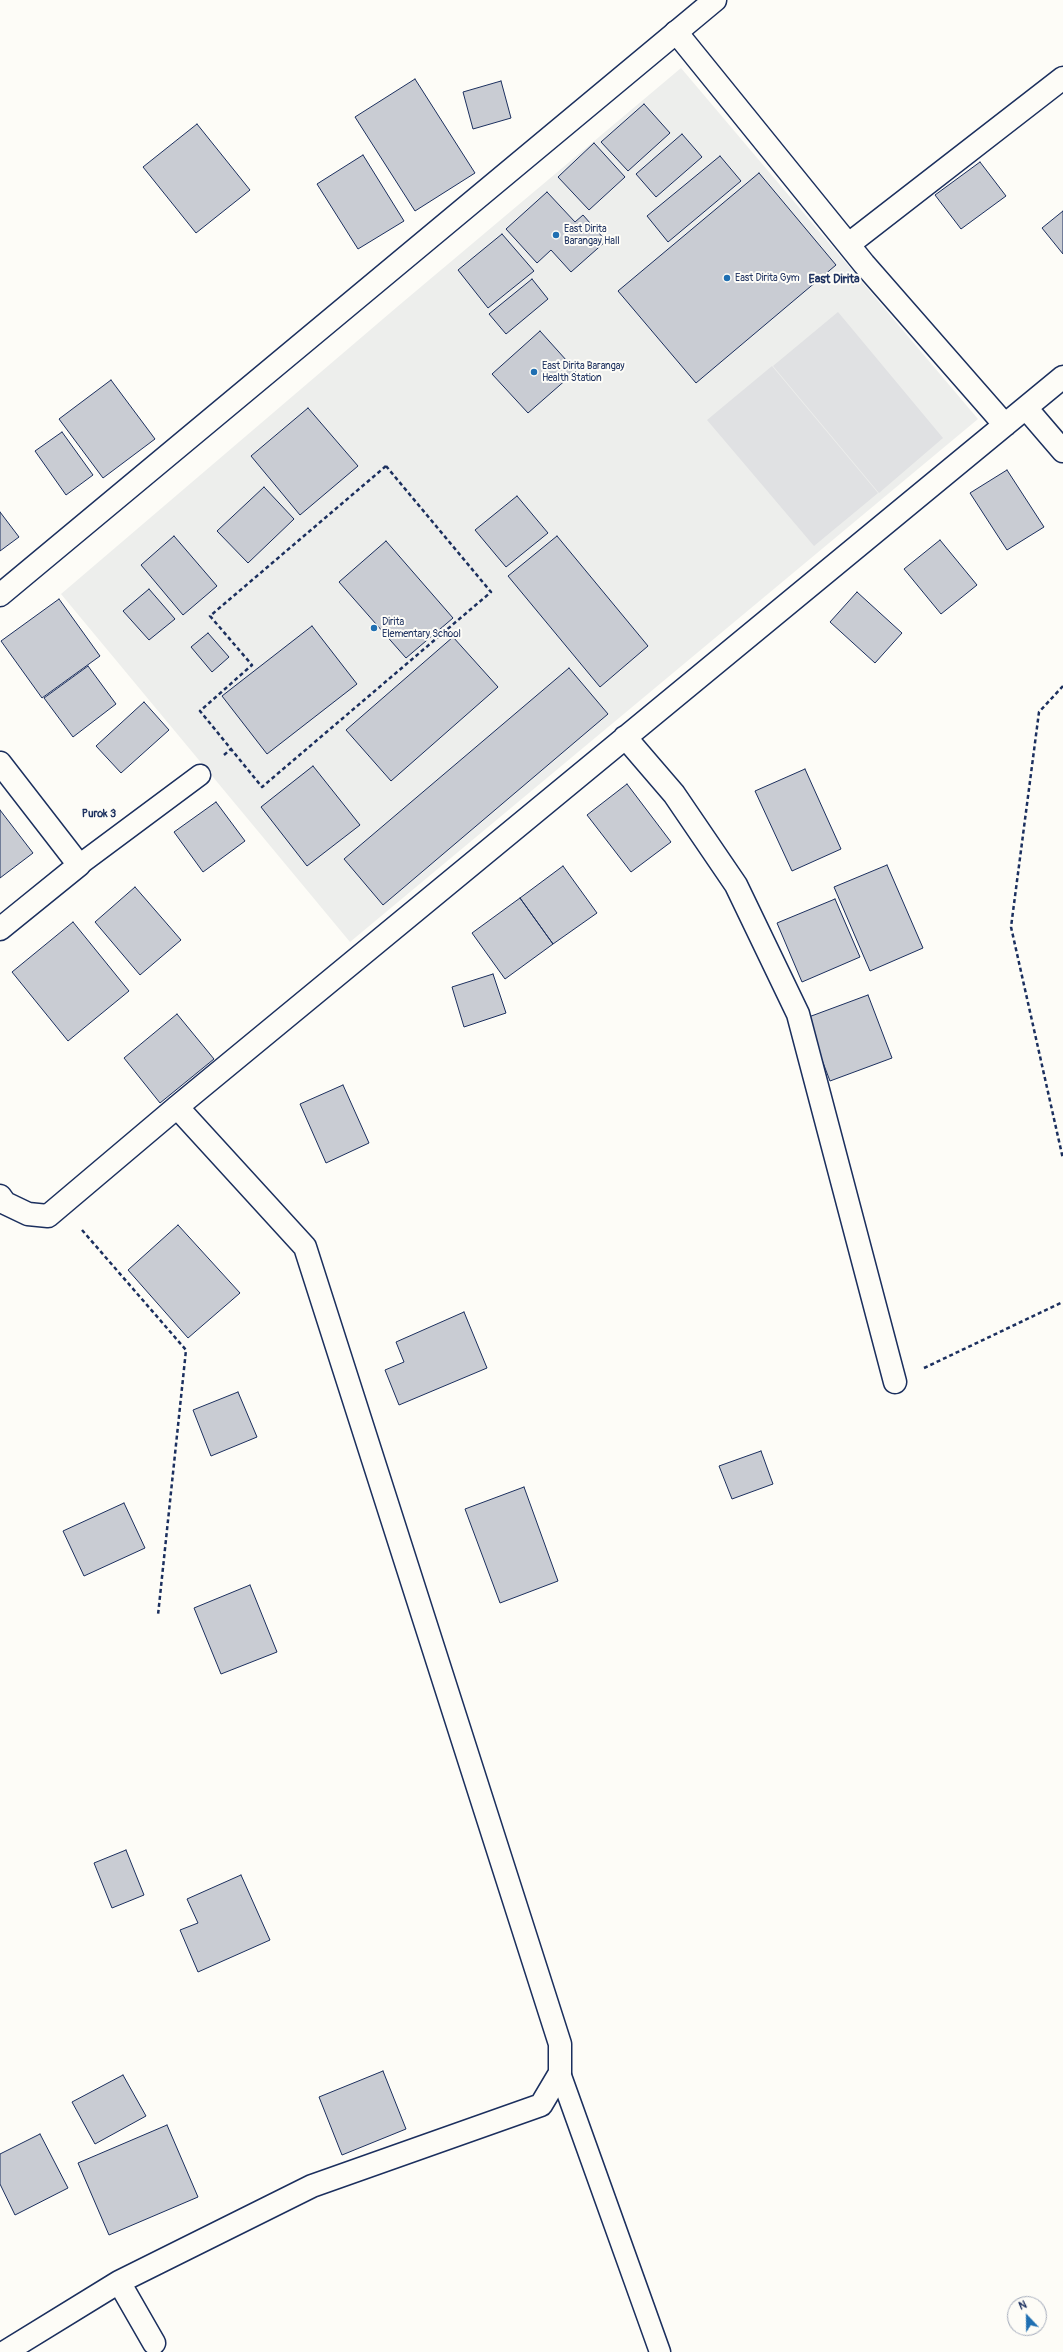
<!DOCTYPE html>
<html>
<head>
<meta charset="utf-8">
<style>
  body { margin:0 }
  #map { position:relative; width:1063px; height:2352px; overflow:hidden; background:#fdfcf7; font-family:Pangolin,sans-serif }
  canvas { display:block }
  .north { position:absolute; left:1007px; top:2296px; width:40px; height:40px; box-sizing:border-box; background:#fdfcf7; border:1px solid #a3aaba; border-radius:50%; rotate:338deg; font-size:11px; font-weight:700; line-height:16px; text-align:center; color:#1b2f5e }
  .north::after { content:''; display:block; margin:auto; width:14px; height:18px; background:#1f6fb2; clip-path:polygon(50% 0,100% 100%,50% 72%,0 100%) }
</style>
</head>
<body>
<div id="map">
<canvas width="1063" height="2352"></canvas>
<div class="north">N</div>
</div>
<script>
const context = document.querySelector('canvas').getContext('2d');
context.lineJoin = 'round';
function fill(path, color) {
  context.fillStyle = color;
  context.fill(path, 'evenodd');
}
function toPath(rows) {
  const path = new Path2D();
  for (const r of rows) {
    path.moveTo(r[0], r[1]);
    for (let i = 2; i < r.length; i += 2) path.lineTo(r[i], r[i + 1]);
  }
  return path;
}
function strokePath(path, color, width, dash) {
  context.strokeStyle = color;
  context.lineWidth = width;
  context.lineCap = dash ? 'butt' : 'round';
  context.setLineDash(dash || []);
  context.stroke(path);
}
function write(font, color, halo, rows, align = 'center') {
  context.font = font + ' Pangolin,sans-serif';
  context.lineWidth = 4;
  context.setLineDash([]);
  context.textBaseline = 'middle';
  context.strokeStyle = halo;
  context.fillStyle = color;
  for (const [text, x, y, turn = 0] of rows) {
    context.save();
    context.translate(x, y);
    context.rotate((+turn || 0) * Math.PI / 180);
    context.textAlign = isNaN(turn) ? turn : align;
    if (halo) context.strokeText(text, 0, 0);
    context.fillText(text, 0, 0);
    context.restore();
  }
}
const built = toPath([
  [681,68,978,419,350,942,61,594,397,307]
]);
const green = toPath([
  [838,312,943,438,879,493,773,366],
  [772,366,878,493,814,546,707,420]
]);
const building = toPath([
  [415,79,475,173,415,211,355,117,415,79],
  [501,81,511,118,473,129,463,92,501,81],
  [644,104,670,133,628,171,601,142,644,104],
  [197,124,250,190,196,233,143,167,197,124],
  [682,134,702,157,656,197,636,174,682,134],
  [594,143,625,177,589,210,558,177,594,143],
  [363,155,404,221,358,249,317,184,363,155],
  [720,156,741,181,668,242,647,216,720,156],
  [980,162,1006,196,961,229,935,195,980,162],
  [759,173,836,265,696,383,618,291,759,173],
  [547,192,575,222,583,215,606,241,571,272,551,250,537,263,506,229,547,192],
  [1063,211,1063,254,1042,228,1063,211],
  [502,234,534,271,488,308,458,270,502,234],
  [532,279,548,299,506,334,489,314,532,279],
  [540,331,576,371,528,413,492,374,540,331],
  [111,380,155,439,103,478,59,419,111,380],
  [308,408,358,466,300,515,251,456,308,408],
  [62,432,93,475,66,495,35,451,62,432],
  [1007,470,1044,527,1007,550,970,493,1007,470],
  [264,487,294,519,248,563,217,531,264,487],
  [517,496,548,533,506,567,475,530,517,496],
  [0,512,19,537,0,551,0,512],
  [174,536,217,586,183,615,141,565,174,536],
  [557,536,648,646,600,687,508,576,557,536],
  [940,540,977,585,941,614,904,569,940,540],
  [386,541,453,618,406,658,339,582,386,541],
  [149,589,175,619,149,640,123,611,149,589],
  [857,592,902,633,875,663,830,622,857,592],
  [59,599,100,656,42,698,1,641,59,599],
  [312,626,357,684,267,754,222,696,312,626],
  [208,633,229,657,212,672,191,647,208,633],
  [453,637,498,687,391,781,346,730,453,637],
  [88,666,116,704,73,737,44,698,88,666],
  [569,668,608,714,383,905,344,859,569,668],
  [144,702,169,730,121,773,96,746,144,702],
  [313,766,360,825,307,866,261,807,313,766],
  [805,769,841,849,792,871,755,791,805,769],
  [627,784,671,842,631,872,587,815,627,784],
  [216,802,245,841,203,872,174,832,216,802],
  [0,810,33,853,0,878,0,810],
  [887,865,923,948,870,971,834,887,887,865],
  [563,866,597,913,553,944,520,898,563,866],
  [135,887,181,940,140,975,95,922,135,887],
  [520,898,553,944,505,979,472,933,520,898],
  [835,899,860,957,802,982,777,923,835,899],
  [73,922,129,991,68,1041,12,972,73,922],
  [493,974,506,1013,464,1027,452,987,493,974],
  [868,995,892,1058,830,1081,806,1018,868,995],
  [177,1014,214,1059,160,1103,124,1058,177,1014],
  [343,1085,369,1143,326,1163,300,1104,343,1085],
  [178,1225,240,1293,188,1338,128,1270,178,1225],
  [464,1312,487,1368,399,1405,385,1370,404,1362,396,1342,464,1312],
  [238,1392,257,1437,211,1456,193,1410,238,1392],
  [761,1451,773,1484,732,1499,719,1466,761,1451],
  [524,1487,558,1581,500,1603,465,1509,524,1487],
  [124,1503,145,1548,84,1576,63,1531,124,1503],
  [250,1585,277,1652,221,1674,194,1608,250,1585],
  [126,1850,144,1895,112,1908,94,1863,126,1850],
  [241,1875,270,1940,198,1972,180,1930,198,1923,187,1899,241,1875],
  [383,2071,406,2129,342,2155,319,2097,383,2071],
  [123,2075,146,2116,95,2144,72,2102,123,2075],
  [167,2125,198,2197,109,2235,78,2163,167,2125],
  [40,2134,68,2188,15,2215,0,2184,0,2154,40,2134]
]);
const path = toPath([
  [386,466,491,592,262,787,200,711,252,665,210,616,386,466],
  [1063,686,1039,712,1011,927,1063,1159],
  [224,755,231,749],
  [82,1230,186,1350,158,1615],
  [924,1368,1063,1302]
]);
const lane = toPath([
  [79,865,200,775],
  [560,2073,660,2352]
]);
const street = toPath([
  [676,32,864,264,1005,425],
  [849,244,1063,78],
  [1026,408,1063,451],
  [625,737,674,794,736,885,798,1014,895,1382],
  [0,1196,5,1203,28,1214,48,1216,177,1107,1063,377],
  [119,2282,312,2186,541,2105,560,2073,560,2044,305,1247,177,1107],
  [5,2352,119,2282,154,2343]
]);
const secondary = toPath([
  [0,595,715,0],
  [0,763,79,865,0,929]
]);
const markers = [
  [556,235,4,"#1f6fb2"],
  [727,278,4,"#1f6fb2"],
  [534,372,4,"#1f6fb2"],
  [374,628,4,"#1f6fb2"]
];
const poiNames = [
  ["East Dirita",564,229],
  ["Barangay Hall",564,241],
  ["East Dirita Gym",735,278],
  ["East Dirita Barangay",542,366],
  ["Health Station",542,378],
  ["Dirita",382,622],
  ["Elementary School",382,634]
];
const neighbourhoodNames = [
  ["Purok 3",99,814]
];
const quarterNames = [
  ["East Dirita",834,280]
];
fill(built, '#edeeec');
fill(green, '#e0e1e3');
fill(building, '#c9ccd3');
strokePath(building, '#1b2f5e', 1);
strokePath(lane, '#1b2f5e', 23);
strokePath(street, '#1b2f5e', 25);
strokePath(secondary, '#1b2f5e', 25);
strokePath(path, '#1b2f5e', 2.5, [4, 3]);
strokePath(lane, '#fdfcf7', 20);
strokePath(street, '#fdfcf7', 22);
strokePath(secondary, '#fdfcf7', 22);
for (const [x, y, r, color] of markers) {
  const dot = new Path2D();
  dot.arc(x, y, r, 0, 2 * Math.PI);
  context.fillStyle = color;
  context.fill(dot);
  strokePath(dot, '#fdfcf7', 1.5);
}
write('10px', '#1b2f5e', '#fdfcf7', poiNames, 'left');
write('bold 11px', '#1b2f5e', '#fdfcf7', neighbourhoodNames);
write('bold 12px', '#1b2f5e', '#fdfcf7', quarterNames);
</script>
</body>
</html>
